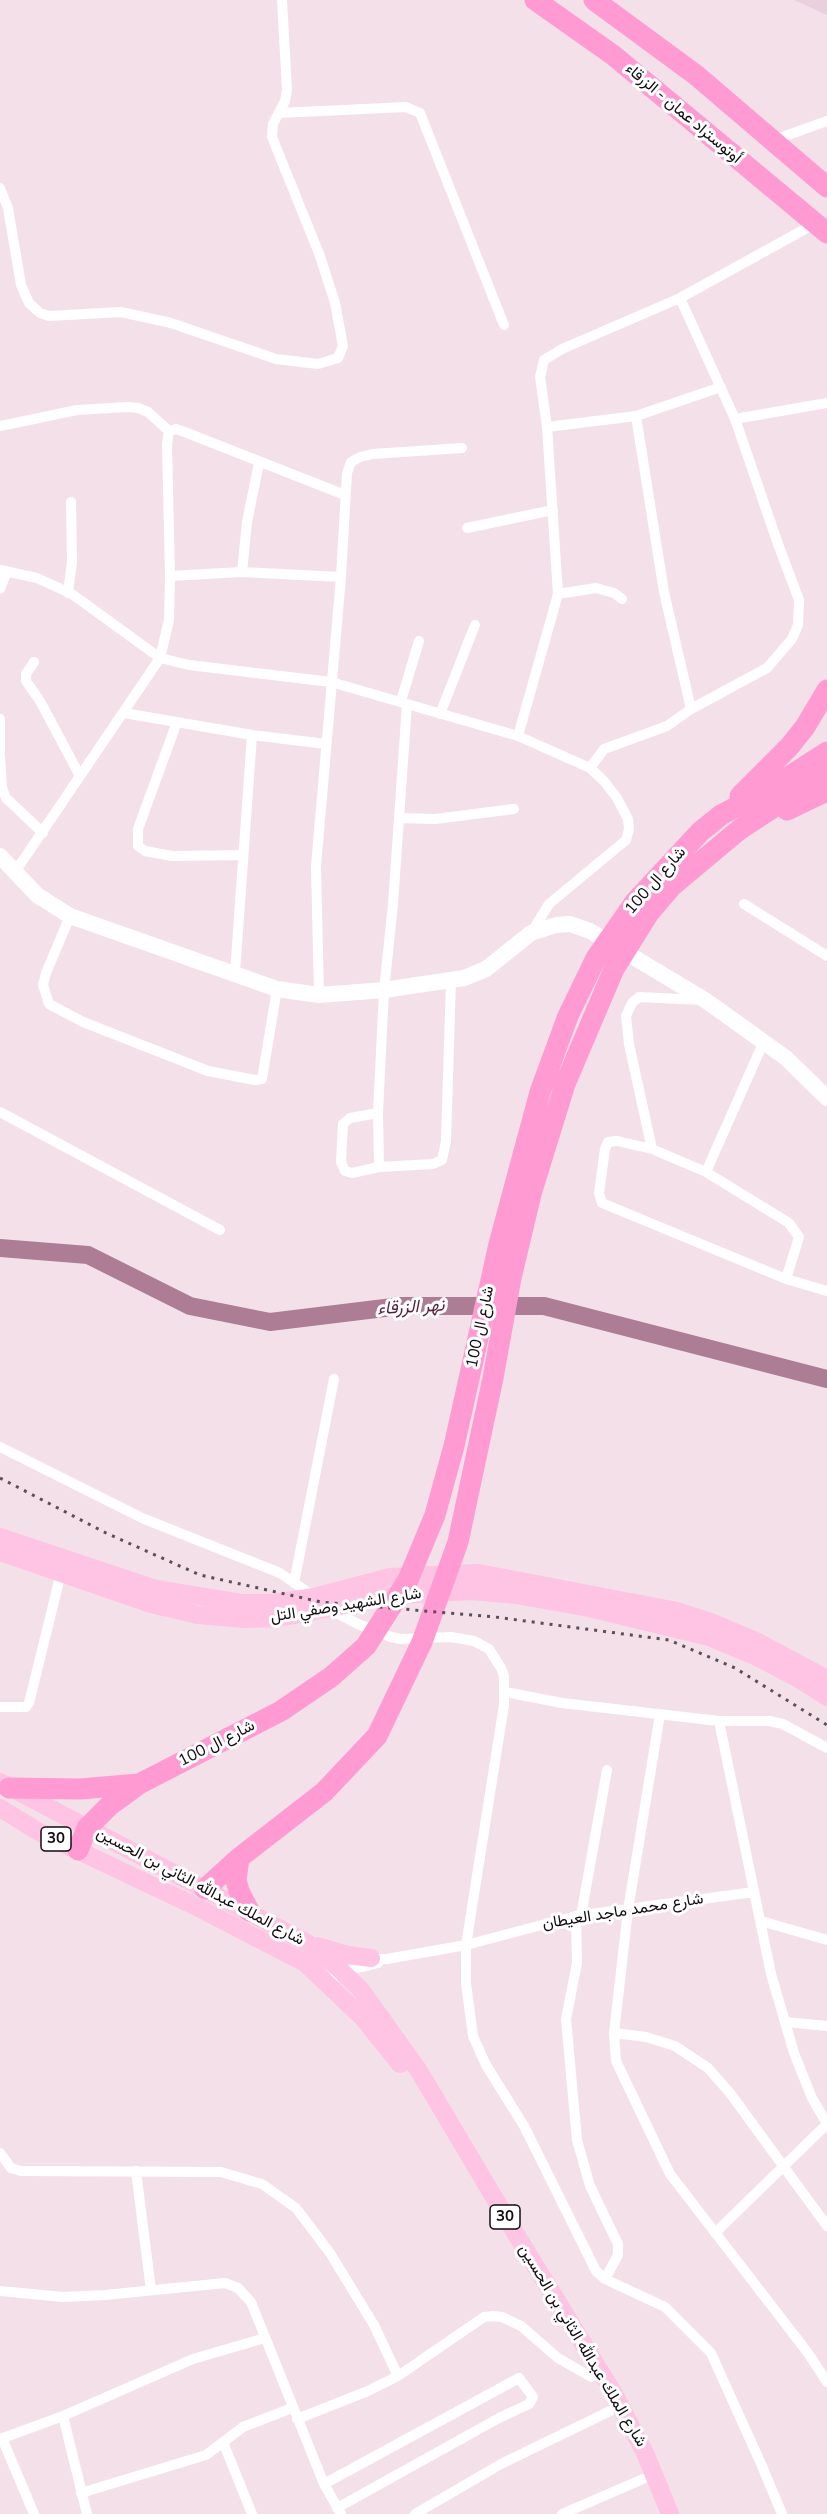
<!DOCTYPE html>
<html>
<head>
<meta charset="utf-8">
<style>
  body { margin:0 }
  canvas { display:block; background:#f3e0e9 }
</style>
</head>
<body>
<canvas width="827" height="2514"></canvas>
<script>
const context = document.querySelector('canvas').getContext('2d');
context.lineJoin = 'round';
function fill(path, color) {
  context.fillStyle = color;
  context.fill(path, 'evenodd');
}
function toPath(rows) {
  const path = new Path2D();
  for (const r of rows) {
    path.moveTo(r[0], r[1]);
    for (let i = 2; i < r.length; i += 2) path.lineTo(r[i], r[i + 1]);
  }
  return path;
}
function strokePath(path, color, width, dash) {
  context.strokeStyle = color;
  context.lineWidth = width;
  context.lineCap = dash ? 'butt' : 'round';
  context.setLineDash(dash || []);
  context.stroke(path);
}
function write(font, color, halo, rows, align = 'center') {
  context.font = font + ' "Nunito Sans",Vazirmatn,sans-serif';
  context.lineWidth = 6;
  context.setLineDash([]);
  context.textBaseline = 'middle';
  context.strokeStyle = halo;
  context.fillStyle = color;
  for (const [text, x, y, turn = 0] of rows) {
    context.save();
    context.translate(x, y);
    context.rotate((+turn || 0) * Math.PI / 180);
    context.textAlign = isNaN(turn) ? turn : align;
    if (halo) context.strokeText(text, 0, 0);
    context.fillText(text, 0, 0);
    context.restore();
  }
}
const built = toPath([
  [794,0,827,0,827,15]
]);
const river = toPath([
  [0,1248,88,1255,190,1306,270,1322,401,1306,544,1306,827,1379]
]);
const street = toPath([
  [279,113,406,107,420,113,504,325],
  [774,140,827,121],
  [0,188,8,208,21,285,29,303,40,313,49,316,121,312,171,323,276,359,318,364,338,358,343,346,335,303,320,256,272,137,273,124,285,101,287,90,282,0],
  [680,298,735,419,778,544,799,600,798,625,792,639,767,668,691,709],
  [735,419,827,403],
  [0,426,77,410,127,407,138,408,148,412,169,431],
  [547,427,636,416,721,387],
  [467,528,553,510],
  [0,570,37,578,72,594,160,658,189,665,331,682,518,736,590,768,604,781,617,798,628,819,629,829,626,840,549,904,531,933],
  [242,572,247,522,259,463],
  [170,576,242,572,341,577],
  [0,589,7,571],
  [68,593,72,562,71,502],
  [558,594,596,588,614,593,622,599],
  [34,662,26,674,26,681,40,701,80,776],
  [401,701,419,641],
  [124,713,252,735,326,744],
  [440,714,475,625],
  [0,719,0,752],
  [177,722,138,829,138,846,145,851,172,856,243,855],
  [518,736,558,594,547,427,540,377,544,360,562,349,680,298,816,223],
  [0,756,2,788,6,798,43,833],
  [590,768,604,749,667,726,691,709,664,592,636,416],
  [399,818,435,819,514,809],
  [15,872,160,658,169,620,170,576,167,444,169,431,176,429,182,431,345,495],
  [744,904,827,956],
  [70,916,46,973,43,985,49,1004,83,1022,208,1071,255,1080,262,1079,277,989],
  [235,973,252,735],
  [319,995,316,866,341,577,347,473,351,462,360,457,373,454,462,448],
  [0,1112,220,1230],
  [378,1113,350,1118,343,1124,341,1162,345,1171,352,1173,379,1167,433,1164,442,1160,446,1141,451,980],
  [617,1141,652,1149,706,1172,789,1223,799,1237,786,1279,602,1203,599,1193,605,1149,608,1142,617,1141],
  [652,1149,629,1044,626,1016,632,1003,639,997,702,1000],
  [379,1167,378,1113,384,990,393,904,407,704],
  [706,1172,764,1041],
  [786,1279,827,1291],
  [0,1447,142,1518,280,1573,315,1597],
  [294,1583,334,1379],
  [329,1609,358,1624,391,1637,401,1639,451,1637,474,1641,489,1649,501,1668,504,1676,504,1705,466,1945,466,1983,473,2036,486,2065,524,2126,596,2271,605,2279,665,2307,711,2353,762,2466,782,2514],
  [505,1692,562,1703,719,1721,769,1721,783,1724,827,1748],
  [0,1707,26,1707,29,1703,61,1573],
  [660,1714,628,1910,614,2033,616,2061,670,2174,808,2353,827,2382],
  [719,1721,771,1974,794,2053,812,2098,827,2124],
  [576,1916,577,1963,566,2019,577,2140,590,2186,618,2244,618,2255,605,2279],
  [581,1916,607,1770],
  [761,1921,827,1940],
  [368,1959,387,1959,466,1945,576,1916,754,1892],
  [326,1983,342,1972,378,1963],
  [786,2022,827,2026],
  [614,2033,646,2037,675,2046,708,2068,730,2093,827,2226],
  [0,2153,11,2168,21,2171,221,2172,262,2184,296,2208,330,2253,374,2325,398,2376],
  [136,2171,151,2290],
  [715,2233,827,2124],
  [0,2291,63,2297,105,2295,225,2283,238,2288,251,2302,324,2484,341,2514],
  [63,2416,87,2514],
  [297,2419,368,2391,398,2376,484,2317,493,2316,502,2317,521,2326,558,2358,591,2377],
  [2,2438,34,2514],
  [0,2439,63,2416,193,2359,265,2338],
  [223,2442,252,2514],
  [324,2484,519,2378,533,2397,529,2404,499,2418,337,2508],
  [81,2493,206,2455,243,2427,292,2408],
  [415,2514,501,2464,610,2411],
  [562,2514,643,2479]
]);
const secondary = toPath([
  [0,856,37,895,70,916,277,989,319,995,384,990,464,978,486,969,531,933,556,925,570,924,590,931,705,1000,786,1058,827,1098]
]);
const primary = toPath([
  [0,1537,156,1589,241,1603,274,1603,314,1597,390,1577,479,1573,677,1611,711,1622,756,1641,827,1679],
  [0,1552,151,1604,198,1615,244,1619,278,1618,397,1595,472,1591,516,1595,589,1608,709,1637,757,1657,797,1678,827,1697],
  [0,1782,307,1943,336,1966,361,1990,419,2071,514,2231,614,2394,645,2453,670,2514],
  [0,1808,39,1832,195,1906,305,1963,363,2018,400,2064],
  [318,1946,348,1955,371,1958]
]);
const highway = toPath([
  [535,0,613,55,827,233],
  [594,0,696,75,827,187],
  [740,796,789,747,805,727,827,690],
  [787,810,827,791],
  [9,1788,80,1789,139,1784],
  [78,1850,87,1828,109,1806,139,1784,281,1711,331,1677,366,1646,408,1580,435,1515,454,1446,499,1244,540,1092,568,1016,596,958,635,902,700,832,721,815,768,790,827,752],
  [239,1858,236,1880,239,1891,249,1911],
  [205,1889,239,1858,324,1792,377,1736,422,1642,458,1542,493,1378,511,1278,531,1194,565,1084,614,969,649,913,672,886,739,830,827,772]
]);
const rail = toPath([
  [0,1478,106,1533,200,1575,321,1602,495,1617,669,1640,735,1668,827,1725]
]);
const shields = [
  [56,1839,30],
  [505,2217,30]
];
const shieldNames = [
  ["30",56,1839],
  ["30",505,2217]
];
const streetNames = [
  ["أوتوستراد عمان - الزرقاء",683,114,40],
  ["شارع ال 100",656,881,-49],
  ["شارع ال 100",481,1327,-78],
  ["شارع الشهيد وصفي التل",346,1606,-9],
  ["شارع ال 100",217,1744,-27],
  ["شارع الملك عبدالله الثاني بن الحسين",200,1887,28],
  ["شارع محمد ماجد العيطان",623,1912,-9],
  ["شارع الملك عبدالله الثاني بن الحسين",582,2346,59]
];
const waterNames = [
  ["نهر الزرقاء",411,1308,-3]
];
fill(built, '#ead0dd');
strokePath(river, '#ac7d95', 18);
strokePath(street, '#fff', 10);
strokePath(secondary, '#fff', 16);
strokePath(primary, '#ffc3e4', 18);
strokePath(highway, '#ff9bd2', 21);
strokePath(rail, '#5a5055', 3, [3, 6]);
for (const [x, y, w] of shields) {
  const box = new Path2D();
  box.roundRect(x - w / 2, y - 12, w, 24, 4.5);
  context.fillStyle = '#fff';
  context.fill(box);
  strokePath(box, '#120c10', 1.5);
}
write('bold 15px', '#120c10', null, shieldNames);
write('16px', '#120c10', '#fff', streetNames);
write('italic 18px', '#581e41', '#fff', waterNames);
</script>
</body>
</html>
